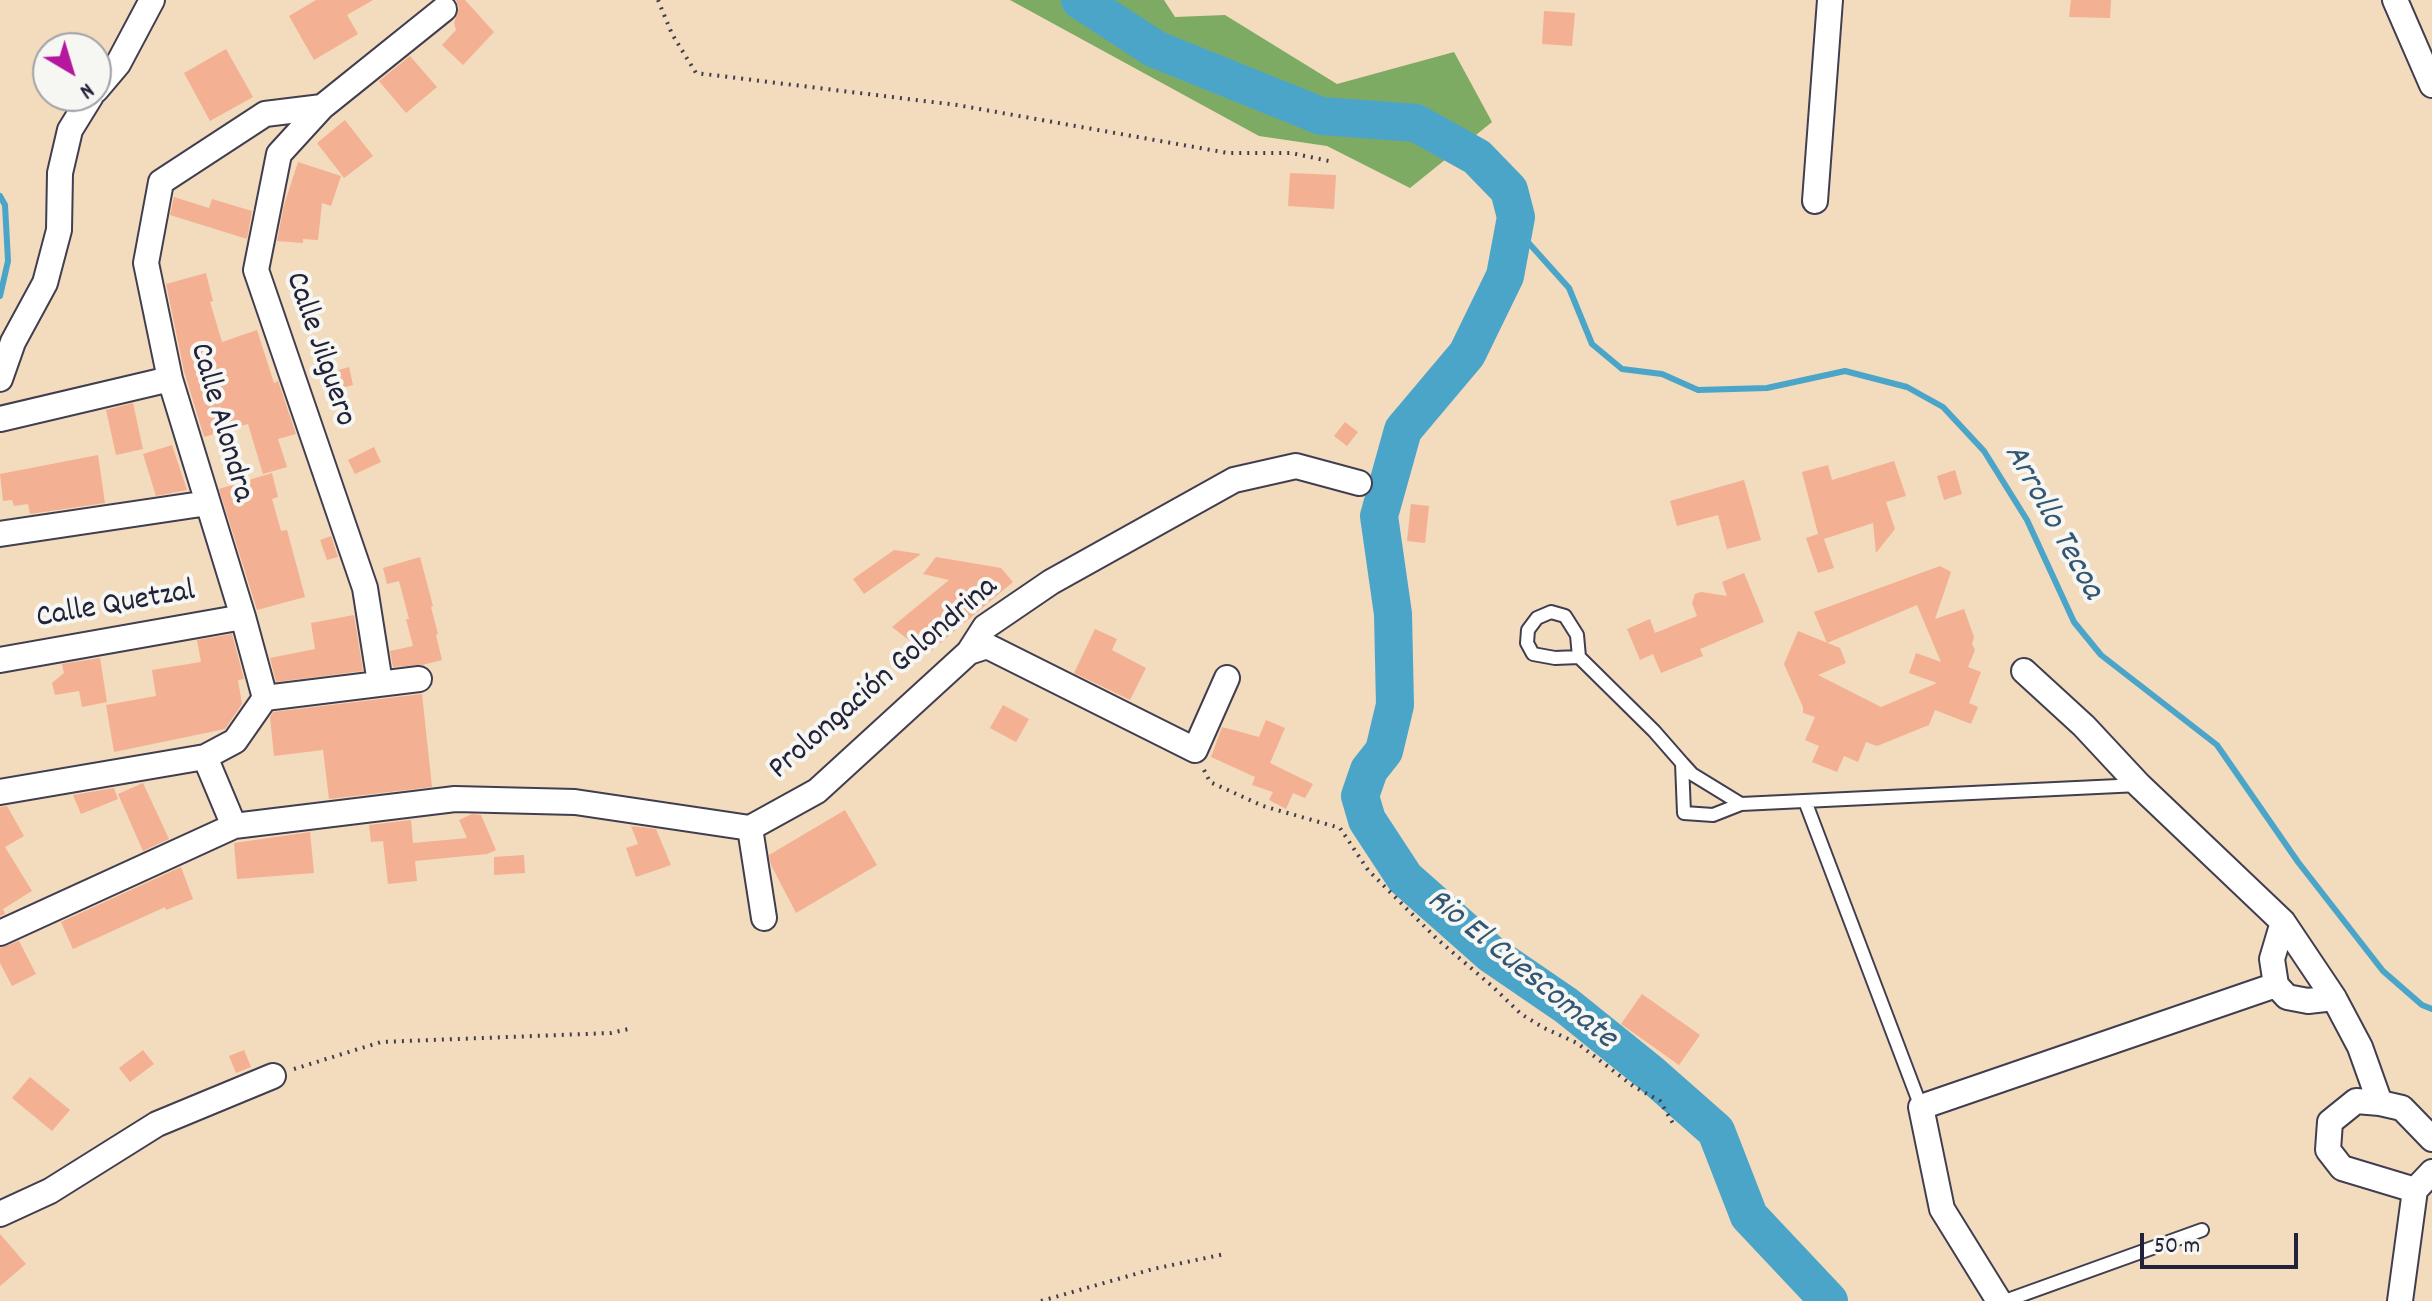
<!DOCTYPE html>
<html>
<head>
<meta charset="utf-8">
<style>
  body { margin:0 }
  #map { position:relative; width:2432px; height:1301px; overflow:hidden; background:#f3dbbe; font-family:Dekko,sans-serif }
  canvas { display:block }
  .north { position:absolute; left:32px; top:32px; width:80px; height:80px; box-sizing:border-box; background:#f6f6f2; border:2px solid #a1a1a9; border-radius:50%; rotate:142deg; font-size:22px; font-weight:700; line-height:32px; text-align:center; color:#22223b }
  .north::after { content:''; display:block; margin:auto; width:28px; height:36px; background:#b5179e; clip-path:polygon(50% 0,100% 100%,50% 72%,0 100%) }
  .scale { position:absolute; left:2140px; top:1233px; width:158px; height:36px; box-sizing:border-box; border:4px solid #22223b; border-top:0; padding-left:10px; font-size:24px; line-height:28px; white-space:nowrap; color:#22223b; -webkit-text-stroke:6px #f6f6f2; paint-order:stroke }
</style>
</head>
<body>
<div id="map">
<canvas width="2432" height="1301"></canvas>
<div class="north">N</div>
<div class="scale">50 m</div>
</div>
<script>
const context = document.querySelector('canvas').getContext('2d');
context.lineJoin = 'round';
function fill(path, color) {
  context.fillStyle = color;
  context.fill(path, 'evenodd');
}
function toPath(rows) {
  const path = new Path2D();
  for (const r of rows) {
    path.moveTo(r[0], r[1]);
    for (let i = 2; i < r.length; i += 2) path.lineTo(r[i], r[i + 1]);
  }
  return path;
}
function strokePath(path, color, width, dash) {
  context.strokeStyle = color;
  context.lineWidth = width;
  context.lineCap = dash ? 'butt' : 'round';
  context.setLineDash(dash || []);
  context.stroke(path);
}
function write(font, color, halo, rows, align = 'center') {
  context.font = font + ' Dekko,sans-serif';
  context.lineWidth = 8;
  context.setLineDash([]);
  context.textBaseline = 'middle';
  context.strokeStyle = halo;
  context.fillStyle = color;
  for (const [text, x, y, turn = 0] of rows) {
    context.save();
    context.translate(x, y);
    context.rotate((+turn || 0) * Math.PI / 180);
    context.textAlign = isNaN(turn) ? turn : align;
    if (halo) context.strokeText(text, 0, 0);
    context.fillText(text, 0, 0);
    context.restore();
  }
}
const forest = toPath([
  [1010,0,1164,0,1175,17,1225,15,1337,84,1454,52,1492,122,1410,188,1327,146,1259,136]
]);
const stream = toPath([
  [0,196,5,205,8,261,0,296],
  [1516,217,1526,240,1569,288,1592,344,1622,369,1662,374,1698,390,1767,388,1845,371,1907,387,1943,407,1984,451,2027,520,2074,622,2101,655,2217,745,2298,862,2383,971,2422,1005,2432,1009]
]);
const river = toPath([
  [1080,0,1155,49,1321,116,1416,123,1477,157,1509,190,1516,217,1505,276,1467,354,1403,430,1379,516,1393,614,1395,705,1384,751,1369,770,1360,796,1367,820,1405,878,1491,954,1567,1006,1649,1072,1716,1131,1749,1216,1829,1301]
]);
const building = toPath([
  [316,0,373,0,347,15,358,34,314,60,289,16],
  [456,0,465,0,494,32,463,65,442,45,456,30,454,23,459,8],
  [2071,0,2111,0,2110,18,2069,17],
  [1544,11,1575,13,1572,46,1542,44],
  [226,49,253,97,210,121,184,73],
  [410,56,437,87,406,113,379,81],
  [345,120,373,156,344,178,317,143],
  [298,162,341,176,331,206,322,203,318,240,303,239,303,243,277,241,284,205],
  [1290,173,1336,175,1334,209,1288,206],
  [174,197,209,208,212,199,252,211,247,239,170,215],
  [206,273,213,301,210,302,222,342,257,330,274,383,278,381,296,434,278,439,287,467,263,474,248,424,204,437,184,371,166,284],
  [349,367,353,385,329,391,325,374],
  [133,403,143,449,116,455,106,410],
  [1345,422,1358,432,1347,446,1334,436],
  [172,445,187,490,156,496,143,454],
  [374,447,381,462,355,474,348,460],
  [98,455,105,503,30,514,28,504,14,506,12,500,3,501,0,474],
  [1894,461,1906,496,1886,502,1895,529,1876,553,1873,523,1824,539,1834,568,1818,573,1806,538,1818,534,1802,472,1828,465,1832,480],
  [1955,470,1962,494,1944,500,1937,476],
  [272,473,278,497,272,499,281,531,287,530,305,597,257,610,219,489],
  [1744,480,1761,540,1727,549,1718,515,1677,526,1670,501],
  [1411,504,1429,506,1425,543,1407,541],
  [331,536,338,557,327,560,320,540],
  [894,550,921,554,864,594,853,579],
  [420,557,433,606,431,607,438,634,436,635,442,660,422,665,393,667,390,651,413,646,406,619,409,619,399,581,387,584,383,568],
  [936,557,1001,568,1013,582,927,654,892,627,949,580,923,574],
  [1940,566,1951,572,1935,619,1964,609,1974,637,1972,644,1975,650,1968,667,1981,672,1969,703,1978,707,1971,724,1935,710,1929,725,1877,746,1866,742,1858,762,1844,756,1837,772,1812,762,1819,746,1805,740,1815,717,1803,713,1803,707,1784,664,1798,631,1840,648,1846,663,1818,675,1881,707,1937,683,1909,673,1916,653,1941,662,1917,605,1827,643,1814,612],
  [1744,573,1764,622,1700,649,1703,656,1661,673,1653,654,1640,660,1627,629,1650,619,1655,633,1697,616,1692,603,1695,594,1701,592,1727,596,1722,582],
  [354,615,363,671,276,682,270,658,315,649,311,623],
  [1095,629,1117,639,1112,650,1146,668,1130,700,1074,673],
  [232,634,244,679,238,680,242,704,225,729,114,752,106,705,156,696,152,670,201,662,197,640],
  [100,658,107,702,82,707,79,691,55,695,52,683,64,673,62,664],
  [422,694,432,787,329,799,323,750,274,756,270,717,273,712],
  [1003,705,1029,719,1016,742,990,728],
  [1266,720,1285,728,1270,763,1313,784,1305,798,1293,793,1286,809,1269,800,1273,792,1252,785,1255,777,1211,757,1222,727,1259,737],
  [143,783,169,839,143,851,118,794],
  [114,788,118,799,81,814,73,795],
  [7,806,24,836,5,847,32,891,3,909,5,914,0,916,0,807],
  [845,810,877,865,796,913,771,865,769,855],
  [472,814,481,815,496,850,487,854,415,861,417,881,388,884,383,841,371,842,369,825,411,820,413,843,467,838,459,820],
  [631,826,656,829,671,865,636,877,626,848,638,844],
  [310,832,314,873,237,879,234,843],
  [524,855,525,873,494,875,494,857],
  [181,867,193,899,166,910,165,907,73,949,61,922],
  [19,941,36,974,12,986,0,963,0,948],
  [1642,994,1700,1035,1679,1065,1621,1024],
  [143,1050,154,1064,130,1082,119,1068],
  [244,1050,251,1067,236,1073,229,1056],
  [30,1077,70,1110,52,1131,12,1098],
  [0,1234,26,1264,0,1286]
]);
const path = toPath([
  [658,0,672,34,696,73,957,105,1228,153,1291,153,1334,162],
  [1204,770,1210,782,1263,806,1340,828,1368,870,1437,939,1492,986,1521,1014,1544,1028,1577,1043,1633,1086,1660,1101,1675,1127],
  [294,1069,381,1042,611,1033,633,1028],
  [1041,1301,1153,1269,1225,1254]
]);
const service = toPath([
  [1579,657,1555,658,1533,654,1527,643,1528,630,1537,618,1551,612,1565,616,1577,635,1579,657,1654,731,1682,763,1684,813,1713,815,1741,804,2139,785],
  [1682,763,1692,774,1741,804],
  [1805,801,1921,1107],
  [2005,1301,2202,1230]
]);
const minor = toPath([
  [2395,0,2432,85],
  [96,90,118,64,152,0],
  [1815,201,1830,0],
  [0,379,13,342,45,283,59,230,60,173,70,130,91,96],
  [0,419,170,379],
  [0,534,208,503],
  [969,652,987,646,1195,750,1227,678],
  [0,660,243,617],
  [2024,671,2084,726,2139,785,2283,922,2334,998,2360,1047,2380,1103],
  [380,683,365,588,256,270,279,154,322,107,444,9],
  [265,698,243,617,170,379,146,263,161,182,265,114,322,107],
  [265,698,419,679],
  [205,757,234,826],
  [0,792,205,757,235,741,265,698],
  [750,828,764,918],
  [2283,922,2272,959,2276,985,2287,997,2308,1001,2334,998],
  [0,933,234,826,455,799,575,802,750,828,817,791,969,652,985,627,1051,582,1234,480,1296,466,1359,483],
  [2415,1190,2342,1168,2328,1150,2330,1122,2356,1101,2380,1103,2402,1108,2432,1139],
  [0,1214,50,1191,157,1124,273,1076],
  [1999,1301,1942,1209,1921,1107,2276,985],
  [2400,1301,2415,1190,2432,1172]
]);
const streetNames = [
  ["Calle Jilguero",318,350,71],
  ["Calle Alondra",219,423,74],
  ["Calle Quetzal",116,607,-10],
  ["Prolongación Golondrina",885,680,-41]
];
const waterNames = [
  ["Arrollo Tecoa",2051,523,61],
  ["Rio El Cuescomate",1520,971,39]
];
fill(forest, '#7dab64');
strokePath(stream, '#4ba5c9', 6);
strokePath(river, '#4ba5c9', 38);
fill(building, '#f3b092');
strokePath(service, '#413e4f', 16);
strokePath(minor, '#413e4f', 28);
strokePath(path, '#413e4f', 4, [2, 6]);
strokePath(service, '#fff', 12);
strokePath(minor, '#fff', 24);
write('32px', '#22223b', '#f6f6f2', streetNames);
write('italic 34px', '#325674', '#f6f6f2', waterNames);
</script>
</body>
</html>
